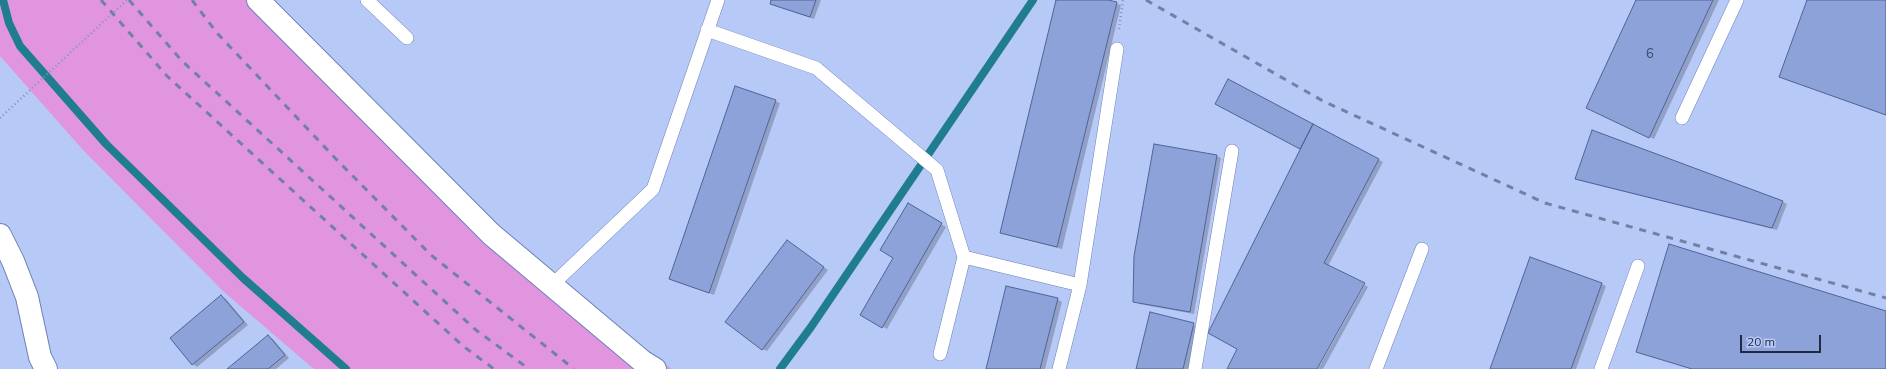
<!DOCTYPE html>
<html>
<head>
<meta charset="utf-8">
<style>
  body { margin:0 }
  #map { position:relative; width:1886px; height:369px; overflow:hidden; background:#b7c9f7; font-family:Mulish,sans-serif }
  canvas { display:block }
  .scale { position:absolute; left:1740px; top:335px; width:81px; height:18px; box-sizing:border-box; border:2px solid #212a40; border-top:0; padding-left:5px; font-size:12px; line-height:14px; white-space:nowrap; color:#212a40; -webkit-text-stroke:3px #b7c9f7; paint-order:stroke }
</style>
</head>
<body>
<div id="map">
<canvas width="1886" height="369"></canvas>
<div class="scale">20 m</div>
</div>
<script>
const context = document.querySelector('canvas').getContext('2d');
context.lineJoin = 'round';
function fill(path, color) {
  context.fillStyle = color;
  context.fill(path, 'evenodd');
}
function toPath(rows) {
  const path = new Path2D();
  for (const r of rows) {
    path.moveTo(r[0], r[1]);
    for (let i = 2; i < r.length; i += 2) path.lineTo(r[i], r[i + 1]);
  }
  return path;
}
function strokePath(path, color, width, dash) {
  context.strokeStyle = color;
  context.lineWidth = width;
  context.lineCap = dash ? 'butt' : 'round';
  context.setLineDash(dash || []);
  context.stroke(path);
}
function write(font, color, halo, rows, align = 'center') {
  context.font = font + ' Mulish,sans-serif';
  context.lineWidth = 3.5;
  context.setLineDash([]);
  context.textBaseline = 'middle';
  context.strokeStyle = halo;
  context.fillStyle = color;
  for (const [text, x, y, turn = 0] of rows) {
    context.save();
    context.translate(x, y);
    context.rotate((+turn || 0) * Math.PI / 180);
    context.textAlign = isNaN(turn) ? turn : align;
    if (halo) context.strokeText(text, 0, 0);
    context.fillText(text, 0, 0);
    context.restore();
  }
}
const green = toPath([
  [0,0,271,0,499,228,645,352,672,369,314,369,224,292,83,150,0,56]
]);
const shadow = toPath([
  [772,0,821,0,814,19,775,6,771,3],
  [1057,0,1104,0,1121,5,1062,249,1001,233],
  [1638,0,1719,0,1654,139,1592,110],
  [1808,0,1886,0,1886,115,1780,77],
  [1228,81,1383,162,1328,266,1316,369,1229,369,1239,349,1301,149,1216,104],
  [775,101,780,103,714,295,674,281,670,279],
  [1593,131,1783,202,1787,204,1777,230,1581,181,1576,179],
  [1217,156,1221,158,1194,314,1139,304,1134,301],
  [908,205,946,227,887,329,862,315,895,257],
  [787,241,828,270,767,351,762,349],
  [1602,284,1606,286,1576,369,1491,369],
  [1365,285,1368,287,1323,369,1318,369],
  [221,296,226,299,248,325,197,367,193,364],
  [1057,299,1062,302,1045,369,987,369],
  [1151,314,1198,327,1188,369,1137,369],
  [268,336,273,339,289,358,276,369,229,369]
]);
const stream = toPath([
  [3,0,9,23,20,46,106,144,243,278,346,369],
  [780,369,811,327,1033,0]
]);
const building = toPath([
  [771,0,816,0,810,17,770,4,771,0],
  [1056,0,1108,0,1117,2,1057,247,1000,233,1056,0],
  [1636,0,1713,0,1649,138,1586,108,1636,0],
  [1807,0,1886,0,1886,115,1779,77,1807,0],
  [1228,79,1313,124,1300,149,1215,104,1228,79],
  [735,86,776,100,709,293,669,279,735,86],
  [1313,124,1379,159,1324,263,1365,283,1317,369,1227,369,1237,349,1208,333,1313,124],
  [1592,130,1783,201,1772,228,1575,179,1592,130],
  [1154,144,1217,155,1190,312,1133,302,1134,256,1154,144],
  [908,203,942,223,882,328,860,315,893,258,880,250,908,203],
  [787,240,824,267,762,350,725,322,787,240],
  [1669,244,1886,311,1886,369,1692,369,1636,352,1669,244],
  [1530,257,1602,283,1571,369,1490,369,1530,257],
  [1006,286,1058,298,1040,369,986,369,1006,286],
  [221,295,244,322,192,365,170,338,221,295],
  [1150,312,1194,323,1183,369,1136,369,1150,312],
  [268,335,285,355,268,369,227,369,268,335]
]);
const path = toPath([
  [1119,29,1123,0],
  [0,118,127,0]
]);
const lane = toPath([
  [367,0,407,38],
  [707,30,816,68,937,170,964,257,940,354],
  [1682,118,1737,0],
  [964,257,1080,285],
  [552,285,653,189,718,0],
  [1059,369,1080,285,1117,49],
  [1195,369,1232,151],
  [1376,369,1422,249],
  [1601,369,1638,266]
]);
const street = toPath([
  [258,0,491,234,642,361,655,369],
  [0,235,13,261,27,297,40,357,46,369]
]);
const rail = toPath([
  [101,0,167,76,463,346,494,369],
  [129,0,182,61,476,330,529,369],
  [192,0,217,33,336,159,431,255,574,369],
  [1146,0,1323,101,1545,203,1886,298]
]);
const numberNames = [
  ["6",1650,54]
];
fill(green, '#e195de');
fill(shadow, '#0003');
strokePath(stream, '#207d8f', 8);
fill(building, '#8da2d9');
strokePath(building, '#506396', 1);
strokePath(lane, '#6d81b6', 14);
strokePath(street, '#6d81b6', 24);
strokePath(path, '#8695bb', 2.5, [1, 3]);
strokePath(lane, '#fff', 13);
strokePath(street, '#fff', 22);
strokePath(rail, '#7280a3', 3, [7, 7]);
write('13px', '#3c4866', null, numberNames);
</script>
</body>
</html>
